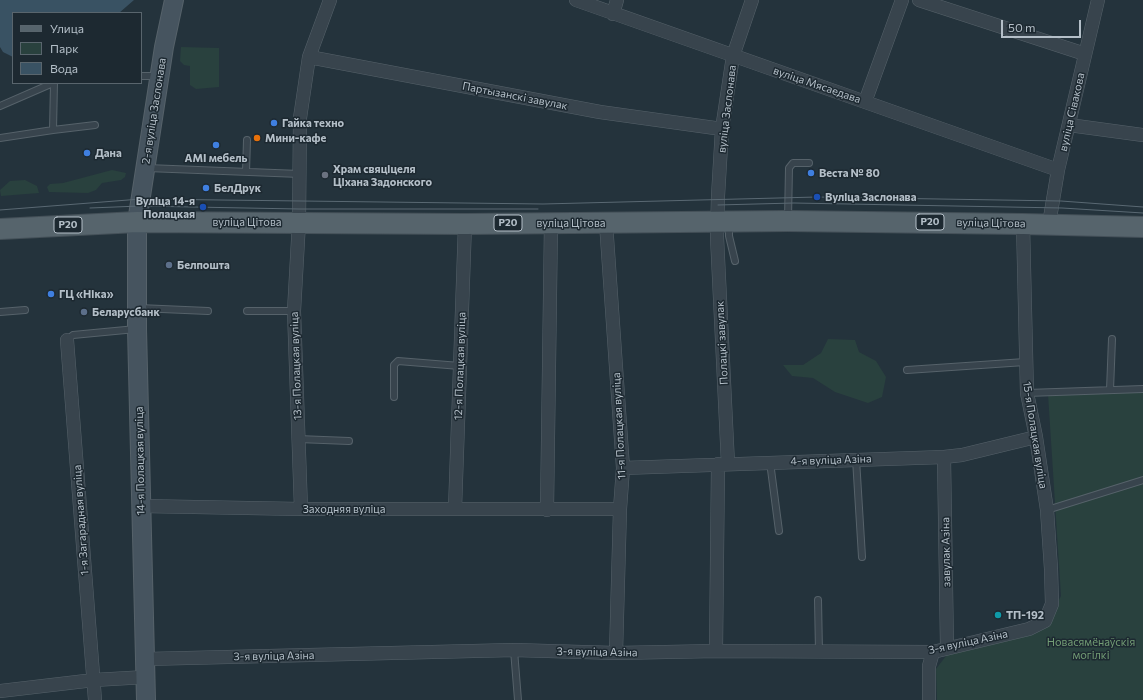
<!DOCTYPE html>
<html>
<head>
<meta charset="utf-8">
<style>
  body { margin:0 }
  #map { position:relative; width:1143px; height:700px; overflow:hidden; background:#24333c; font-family:Commissioner,sans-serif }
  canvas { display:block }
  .legend { position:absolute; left:12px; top:12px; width:130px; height:72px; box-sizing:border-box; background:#1d2931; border:1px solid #59656d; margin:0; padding:5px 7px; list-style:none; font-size:12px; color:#b4bfc8 }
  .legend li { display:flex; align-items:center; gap:8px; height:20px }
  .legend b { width:20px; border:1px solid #59656d }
  .scale { position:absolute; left:1001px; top:20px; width:80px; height:18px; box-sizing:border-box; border:2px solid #b4bfc8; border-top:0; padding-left:5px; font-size:12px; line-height:14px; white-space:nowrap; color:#b4bfc8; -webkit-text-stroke:3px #1d2931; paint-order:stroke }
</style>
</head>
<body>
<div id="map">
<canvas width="1143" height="700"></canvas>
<ul class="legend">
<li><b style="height:5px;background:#56646c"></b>Улица</li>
<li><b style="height:11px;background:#29413e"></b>Парк</li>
<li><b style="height:11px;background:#395263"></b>Вода</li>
</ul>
<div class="scale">50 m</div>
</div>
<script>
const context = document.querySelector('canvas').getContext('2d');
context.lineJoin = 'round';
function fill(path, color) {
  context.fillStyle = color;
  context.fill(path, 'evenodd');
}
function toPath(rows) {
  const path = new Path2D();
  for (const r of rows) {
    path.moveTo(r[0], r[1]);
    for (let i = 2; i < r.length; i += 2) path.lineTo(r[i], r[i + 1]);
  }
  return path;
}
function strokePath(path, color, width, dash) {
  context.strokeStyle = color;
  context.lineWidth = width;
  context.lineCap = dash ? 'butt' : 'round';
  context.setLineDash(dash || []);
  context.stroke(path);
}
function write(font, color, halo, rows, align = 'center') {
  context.font = font + ' Commissioner,sans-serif';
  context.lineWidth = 3;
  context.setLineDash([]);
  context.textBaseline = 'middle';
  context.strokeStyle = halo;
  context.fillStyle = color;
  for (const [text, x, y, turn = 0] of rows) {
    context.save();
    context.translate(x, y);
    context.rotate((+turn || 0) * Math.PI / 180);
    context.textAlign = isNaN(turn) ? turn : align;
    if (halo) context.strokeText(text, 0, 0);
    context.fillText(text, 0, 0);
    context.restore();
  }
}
const green = toPath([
  [181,47,219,48,219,87,196,89,190,85,190,66,184,65,180,61],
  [112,170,126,173,125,177,121,180,102,183,96,190,88,193,49,192,47,187,50,184,63,183],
  [25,180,37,186,39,193,1,196,0,190,10,181],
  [828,339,855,340,859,352,876,361,886,377,882,397,868,403,835,392,813,378,792,376,783,365,803,365,821,353],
  [1143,392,1143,700,937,700,936,669,949,652,1044,628,1061,596,1048,394]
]);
const water = toPath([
  [0,0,134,0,119,13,13,13,13,57,3,52,0,47]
]);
const lane = toPath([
  [141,76,157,76],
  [0,106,53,83],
  [53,130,95,125],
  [0,138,53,130,54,83],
  [147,168,300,174],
  [246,172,247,140],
  [788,219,789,168,793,163,809,163],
  [729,223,729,236,735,261],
  [139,308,208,311],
  [247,311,294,311],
  [0,312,25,310],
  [67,340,73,335,136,329],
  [907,370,1025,362],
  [1110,390,1112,339],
  [1027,393,1143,389],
  [394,397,394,365,398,361,460,366],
  [298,439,349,441],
  [856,459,862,557],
  [770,462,779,531],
  [1047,510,1143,480],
  [818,600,819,652],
  [514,650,518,700]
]);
const street = toPath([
  [576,0,1058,170],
  [919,0,1085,54],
  [613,14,617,0],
  [309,57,600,112,722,129],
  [865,102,902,0],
  [1069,125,1143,135],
  [606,223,623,468,620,509,616,653],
  [1049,224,1058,170,1098,0],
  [67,340,95,700],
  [944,457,947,647],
  [728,464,717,237,718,196,722,129,733,56,752,0],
  [623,468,944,457,962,455,1036,437],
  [141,506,301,509,620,509],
  [301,509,294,311,299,222,300,118,309,57,330,0],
  [455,509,465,224],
  [547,510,551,223],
  [716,651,718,464],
  [146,659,514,650,616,653,716,651,933,652,1029,629,1045,621,1052,604,1051,569,1047,510,1036,437,1027,393,1023,224],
  [0,691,94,680,146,677],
  [929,700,929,666,933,652]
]);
const secondary = toPath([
  [146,700,137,329,137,222,164,47,174,0]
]);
const primary = toPath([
  [0,229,137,222,465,224,788,221,1023,224,1143,227]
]);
const tram = toPath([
  [718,205,794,203,1062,208,1143,213],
  [90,208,140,206,299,209,538,209],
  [0,210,141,199,543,204,817,197,1061,201,1143,207]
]);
const markers = [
  [274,123,4,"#3f7fe0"],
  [257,138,4,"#e8710a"],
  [216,145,4,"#3f7fe0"],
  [87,153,4,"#3f7fe0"],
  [811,173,4,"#3f7fe0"],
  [325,175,4,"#6b7280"],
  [206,188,4,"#3f7fe0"],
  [817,197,4,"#1a4fb4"],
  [203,207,4,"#1a4fb4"],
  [169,265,4,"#5c6f8a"],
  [51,294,4,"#3f7fe0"],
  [84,312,4,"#5c6f8a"],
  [998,615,4,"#0f9aa8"]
];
const shields = [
  [930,222,28],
  [508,223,28],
  [68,225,28]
];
const shieldNames = [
  ["Р20",930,222],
  ["Р20",508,223],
  ["Р20",68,225]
];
const streetNames = [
  ["вуліца Мясаедава",817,85,19],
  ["Партызанскі завулак",515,96,11],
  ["вуліца Заслонава",727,109,-83],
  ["2-я вуліца Заслонава",154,111,-81],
  ["вуліца Сівакова",1072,112,-77],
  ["вуліца Цітова",247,222],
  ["вуліца Цітова",571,223],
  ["вуліца Цітова",991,223,1],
  ["Полацкі завулак",722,343,-93],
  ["13-я Полацкая вуліца",296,366,-92],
  ["12-я Полацкая вуліца",460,366,-88],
  ["11-я Полацкая вуліца",619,426,-93],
  ["15-я Полацкая вуліца",1035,435,81],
  ["4-я вуліца Азіна",831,460,-2],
  ["14-я Полацкая вуліца",140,461,-91],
  ["Заходняя вуліца",344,509],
  ["1-я Загарадная вуліца",81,520,-94],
  ["завулак Азіна",946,552,-91],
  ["3-я вуліца Азіна",968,642,-12],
  ["3-я вуліца Азіна",597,652,1],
  ["3-я вуліца Азіна",274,656,-1]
];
const poiNames = [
  ["Гайка техно",282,123],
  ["Мини-кафе",265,138],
  ["Дана",95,153],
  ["AMI мебель",216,158,"center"],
  ["Храм свяціцеля",333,169],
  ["Ціхана Задонского",333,182],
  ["Веста № 80",819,173],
  ["БелДрук",214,188],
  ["Вуліца Заслонава",825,197],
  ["Вуліца 14-я",195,201,"right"],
  ["Полацкая",195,214,"right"],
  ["Белпошта",177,265],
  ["ГЦ «Ніка»",59,294],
  ["Беларусбанк",92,312],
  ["ТП-192",1006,615]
];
const parkNames = [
  ["Новасямёнаўскія",1091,642],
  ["могілкі",1091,655]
];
fill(green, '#29413e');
fill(water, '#395263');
strokePath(lane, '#56626a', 8);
strokePath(street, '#56626a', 14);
strokePath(secondary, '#56626a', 20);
strokePath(primary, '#445058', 22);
strokePath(lane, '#38444d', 6);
strokePath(street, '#38444d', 13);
strokePath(secondary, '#46545f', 18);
strokePath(primary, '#56646c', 20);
strokePath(tram, '#5a6973', 1);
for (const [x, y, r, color] of markers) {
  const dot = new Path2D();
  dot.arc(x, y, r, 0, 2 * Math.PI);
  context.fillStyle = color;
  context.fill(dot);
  strokePath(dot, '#1d2931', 1.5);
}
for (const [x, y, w] of shields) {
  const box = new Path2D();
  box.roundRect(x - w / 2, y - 8, w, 16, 3);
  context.fillStyle = '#1d2931';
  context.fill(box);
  strokePath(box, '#b4bfc8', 1);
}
write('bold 10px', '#b4bfc8', null, shieldNames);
write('11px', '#b4bfc8', '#1d2931', streetNames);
write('bold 11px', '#b4bfc8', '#1d2931', poiNames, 'left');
write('11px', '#739d75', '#1d2931', parkNames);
</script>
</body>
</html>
